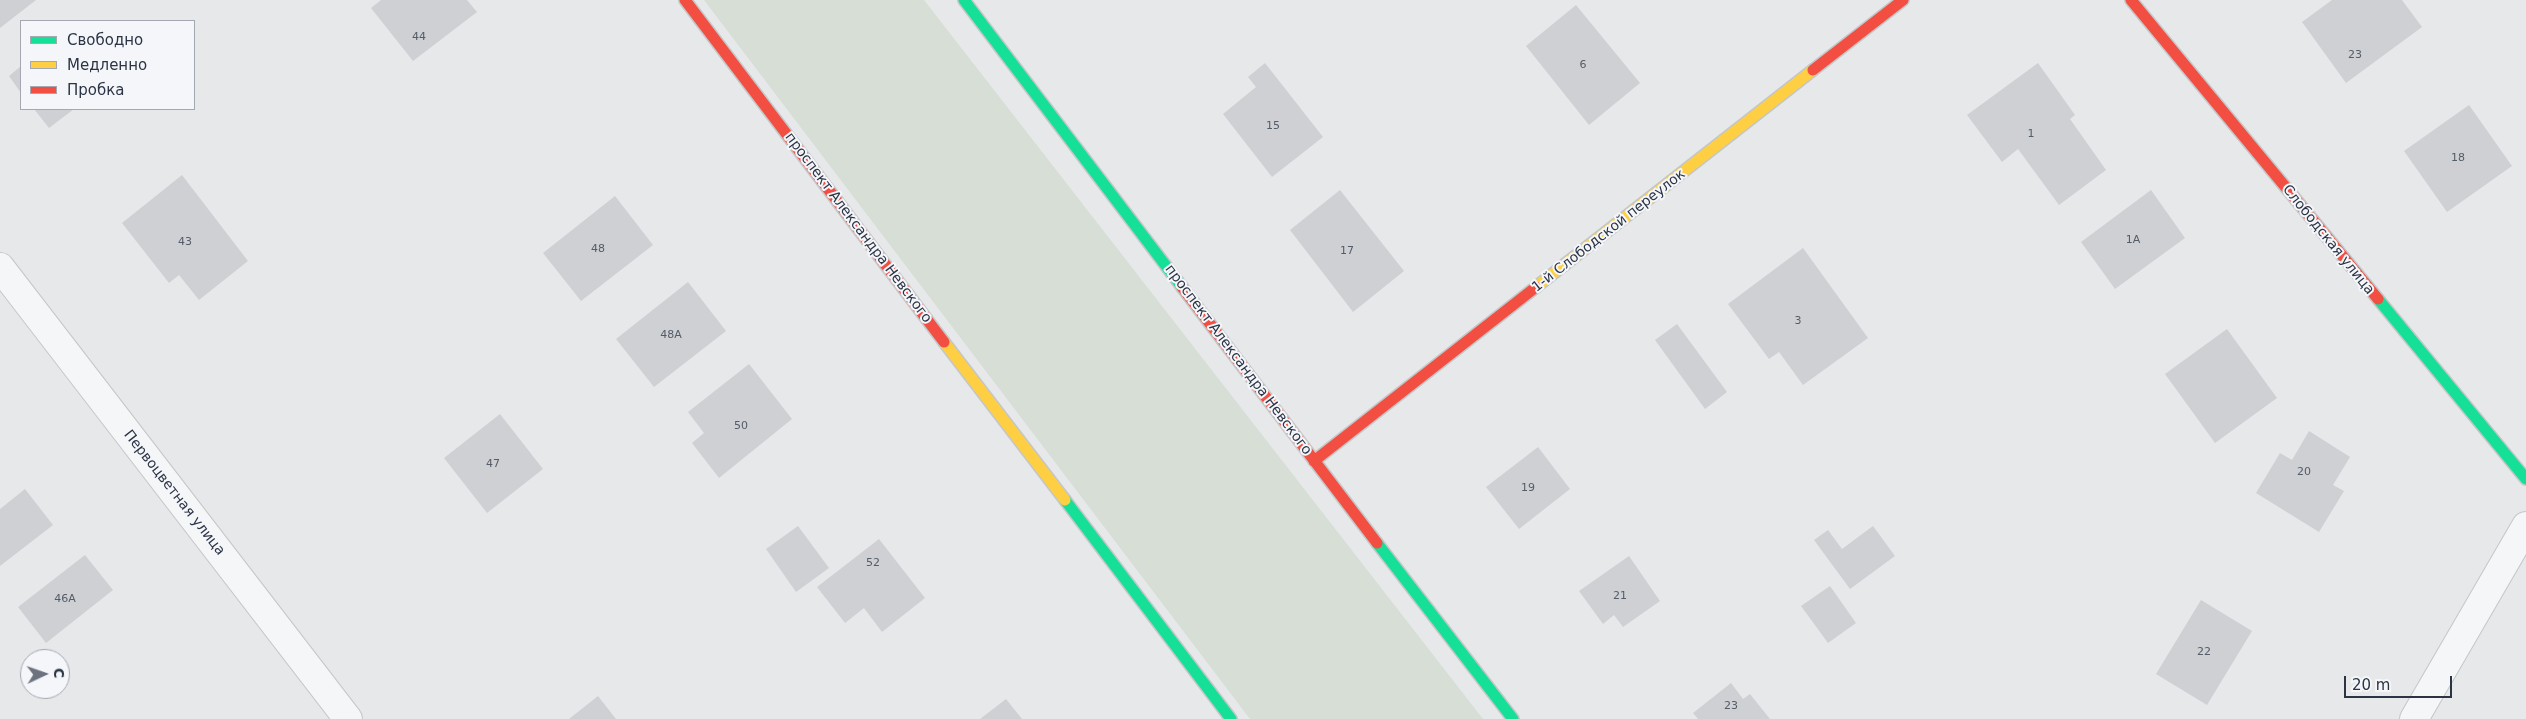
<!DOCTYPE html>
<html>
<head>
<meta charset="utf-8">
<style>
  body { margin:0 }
  #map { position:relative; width:2526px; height:719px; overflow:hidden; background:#e6e8ea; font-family:"DejaVu Sans",sans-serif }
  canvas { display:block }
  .legend { position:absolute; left:20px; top:20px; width:175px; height:90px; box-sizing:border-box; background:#f4f6f9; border:1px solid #a4a8b1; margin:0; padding:6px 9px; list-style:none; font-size:15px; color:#2b3445 }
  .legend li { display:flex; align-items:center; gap:10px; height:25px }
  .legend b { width:25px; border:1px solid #a4a8b1 }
  .north { position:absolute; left:20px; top:649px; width:50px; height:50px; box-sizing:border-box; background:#f4f6f9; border:1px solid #a4a8b1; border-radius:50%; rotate:87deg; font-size:14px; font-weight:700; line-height:20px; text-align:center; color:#2b3445 }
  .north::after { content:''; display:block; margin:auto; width:18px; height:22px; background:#6c737f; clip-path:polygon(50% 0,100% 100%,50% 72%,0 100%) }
  .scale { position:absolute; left:2344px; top:676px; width:108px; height:22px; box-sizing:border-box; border:2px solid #2b3445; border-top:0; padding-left:6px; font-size:15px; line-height:18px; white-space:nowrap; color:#2b3445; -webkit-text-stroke:4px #f4f6f9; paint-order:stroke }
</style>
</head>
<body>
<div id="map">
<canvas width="2526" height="719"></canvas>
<ul class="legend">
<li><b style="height:6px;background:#16e098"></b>Свободно</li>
<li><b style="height:6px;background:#ffcf43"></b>Медленно</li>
<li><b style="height:6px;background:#f24e42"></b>Пробка</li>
</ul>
<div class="north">С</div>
<div class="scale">20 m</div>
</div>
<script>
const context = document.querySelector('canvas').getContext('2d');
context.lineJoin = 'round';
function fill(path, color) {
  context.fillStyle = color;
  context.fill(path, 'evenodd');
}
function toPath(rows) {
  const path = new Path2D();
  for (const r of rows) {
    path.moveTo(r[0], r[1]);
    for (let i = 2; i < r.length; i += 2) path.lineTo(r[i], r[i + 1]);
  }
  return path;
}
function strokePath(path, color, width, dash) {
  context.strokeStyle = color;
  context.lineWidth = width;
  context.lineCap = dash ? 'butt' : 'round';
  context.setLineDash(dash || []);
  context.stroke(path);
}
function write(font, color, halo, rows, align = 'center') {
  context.font = font + ' "DejaVu Sans",sans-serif';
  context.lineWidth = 4;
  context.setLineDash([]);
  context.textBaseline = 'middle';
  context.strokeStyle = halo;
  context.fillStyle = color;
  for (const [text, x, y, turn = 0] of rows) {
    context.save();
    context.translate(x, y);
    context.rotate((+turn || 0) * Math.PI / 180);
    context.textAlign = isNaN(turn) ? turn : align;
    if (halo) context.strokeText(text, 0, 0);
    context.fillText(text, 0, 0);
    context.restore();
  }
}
const green = toPath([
  [704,0,924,0,1483,719,1250,719]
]);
const building = toPath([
  [0,0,36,0,0,28],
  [381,0,467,0,477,12,413,61,371,8],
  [2332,0,2402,0,2422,27,2346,83,2302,22],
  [1576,5,1640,83,1589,125,1526,46],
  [1265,63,1323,137,1272,177,1223,114,1256,87,1248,77],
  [2038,63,2075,115,2070,119,2106,170,2059,205,2018,149,2002,162,1967,115],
  [21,66,21,93,9,76],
  [2469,105,2512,166,2447,212,2404,151],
  [34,109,74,109,49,128],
  [182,175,248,261,199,300,179,275,169,283,122,223],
  [1340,190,1404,271,1353,312,1290,230],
  [2151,190,2185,238,2115,289,2081,242],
  [615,196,653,245,581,301,543,253],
  [1803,248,1868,338,1803,385,1779,352,1769,359,1728,304],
  [688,282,726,331,654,387,616,339],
  [1677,324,1727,392,1705,409,1655,340],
  [2227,329,2277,398,2215,443,2165,374],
  [749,364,792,419,719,478,692,443,704,433,688,412],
  [500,414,543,469,487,513,444,458],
  [2309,431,2350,457,2333,485,2344,491,2319,532,2256,493,2280,453,2292,460],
  [1538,447,1570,489,1519,529,1486,487],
  [25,489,53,525,0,566,0,509],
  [798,526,829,568,796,592,766,549],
  [1873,526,1895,556,1850,589,1814,540,1828,530,1842,549],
  [879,539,925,598,882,632,864,608,845,623,817,587],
  [85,555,113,590,46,643,18,607],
  [1629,556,1660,601,1623,627,1614,615,1603,624,1579,591],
  [1830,586,1856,623,1828,643,1801,606],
  [2201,600,2252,631,2207,705,2156,674],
  [1731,683,1743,699,1750,694,1770,719,1698,719,1693,713],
  [598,696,616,719,569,719],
  [1006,699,1022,719,980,719]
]);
const street = toPath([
  [0,267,348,719],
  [2414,719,2526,526]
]);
const fast = toPath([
  [964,0,1182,287],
  [2378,299,2526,479],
  [1065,500,1231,719],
  [1377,543,1513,719]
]);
const slow = toPath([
  [1536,287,1813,70],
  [944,342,1065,500]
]);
const jam = toPath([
  [685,0,944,342],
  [2131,0,2378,299],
  [1813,70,1903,0],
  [1182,287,1377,543],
  [1314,461,1536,287]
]);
const numberNames = [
  ["44",419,37],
  ["23",2355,55],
  ["6",1583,65],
  ["15",1273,126],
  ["1",2031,134],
  ["18",2458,158],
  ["1А",2133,240],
  ["43",185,242],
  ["48",598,249],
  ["17",1347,251],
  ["3",1798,321],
  ["48А",671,335],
  ["50",741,426],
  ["47",493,464],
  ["20",2304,472],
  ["19",1528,488],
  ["52",873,563],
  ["21",1620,596],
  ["46А",65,599],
  ["22",2204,652],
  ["23",1731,706]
];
const streetNames = [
  ["проспект Александра Невского",858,228,53],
  ["1-й Слободской переулок",1609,231,-38],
  ["Слободская улица",2328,240,51],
  ["проспект Александра Невского",1238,360,53],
  ["Первоцветная улица",174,493,52]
];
fill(green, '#d6ded6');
fill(building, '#ced0d3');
strokePath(street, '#c4c6c8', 30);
strokePath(fast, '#c4c6c8', 14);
strokePath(slow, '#c4c6c8', 14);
strokePath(jam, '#c4c6c8', 14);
strokePath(street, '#f5f6f7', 28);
strokePath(fast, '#16e098', 11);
strokePath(slow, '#ffcf43', 11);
strokePath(jam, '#f24e42', 11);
write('11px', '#545c69', null, numberNames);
write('14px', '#2b3445', '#f4f6f9', streetNames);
</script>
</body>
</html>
